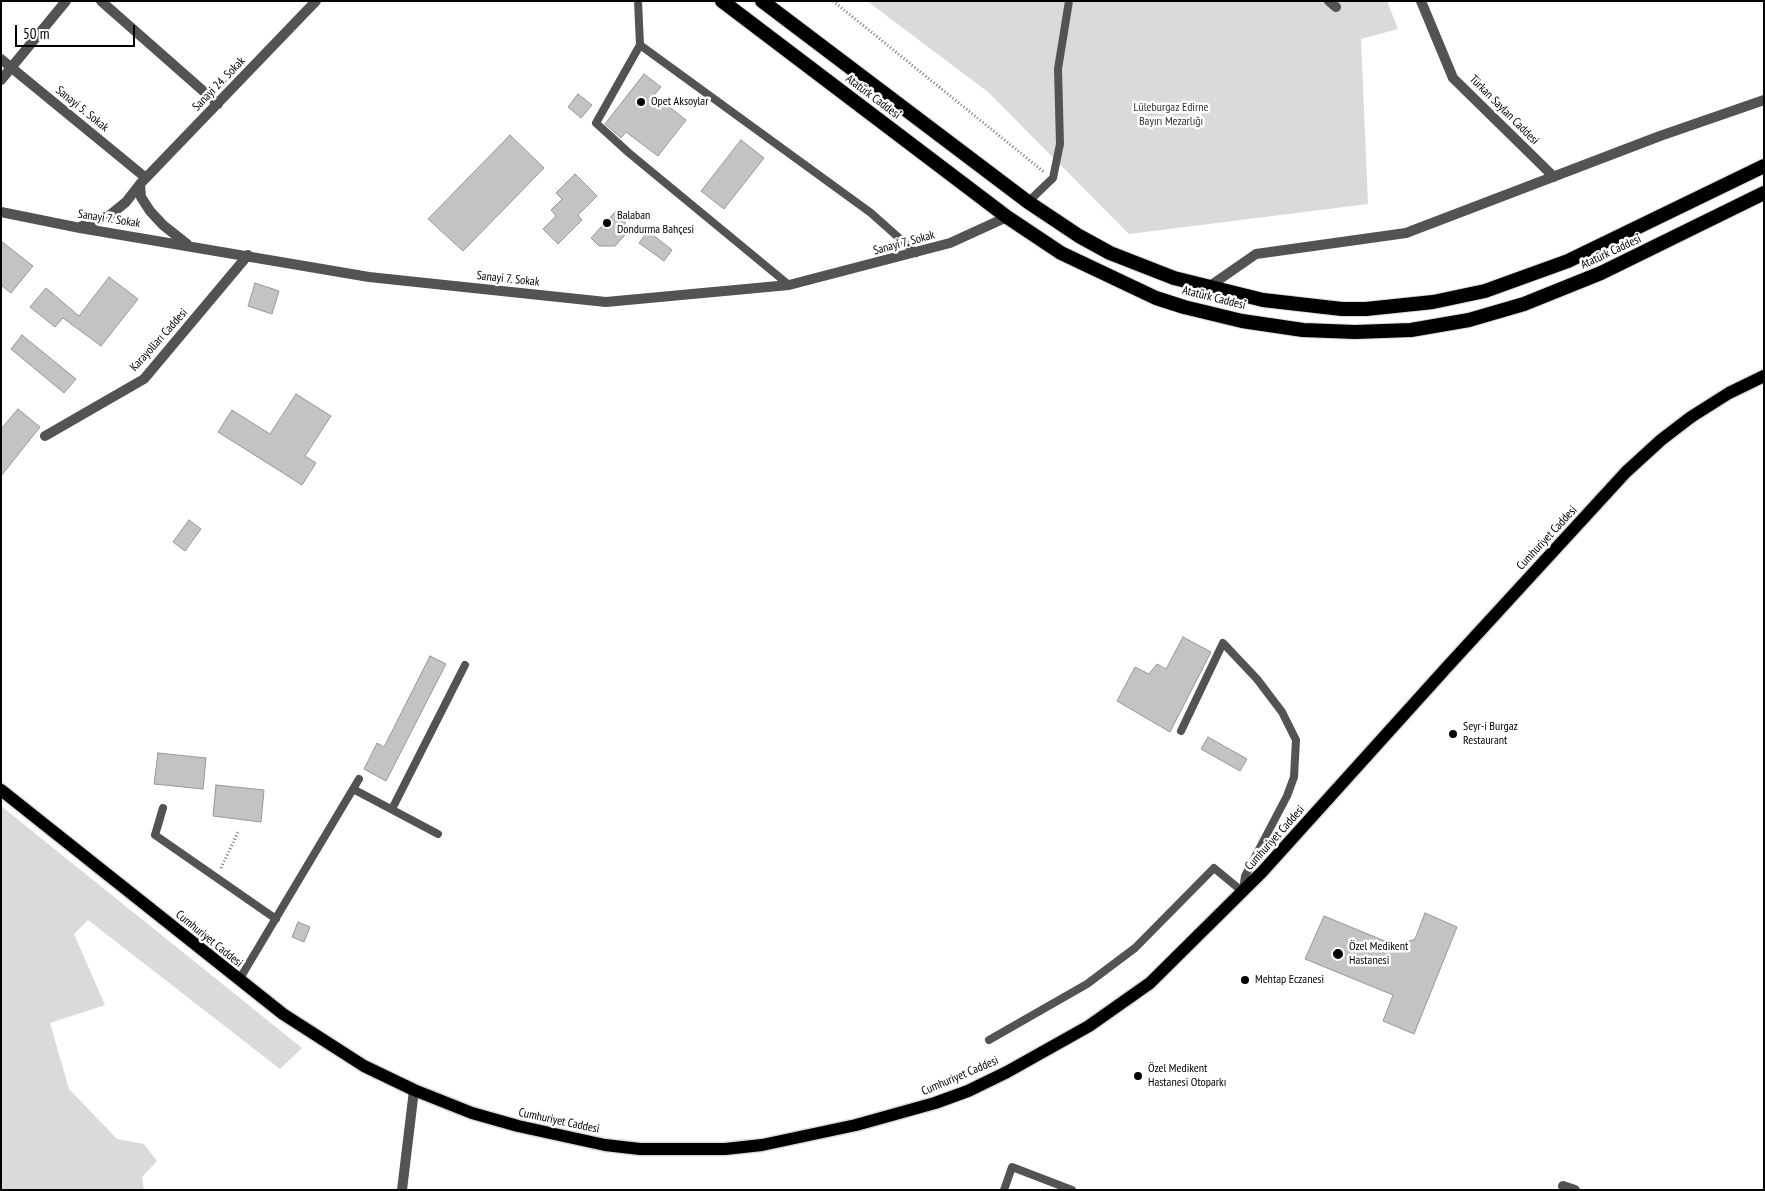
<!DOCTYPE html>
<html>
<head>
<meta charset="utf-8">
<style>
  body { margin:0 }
  #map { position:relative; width:1765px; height:1191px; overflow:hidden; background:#fff; font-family:"PT Sans Narrow",sans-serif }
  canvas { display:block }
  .frame { position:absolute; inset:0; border:2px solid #000; pointer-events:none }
  .scale { position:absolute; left:15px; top:25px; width:120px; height:22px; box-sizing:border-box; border:2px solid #000; border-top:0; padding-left:6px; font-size:15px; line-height:18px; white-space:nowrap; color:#000; -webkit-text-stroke:4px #fff; paint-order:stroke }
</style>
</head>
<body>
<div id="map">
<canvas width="1765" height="1191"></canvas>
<div class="frame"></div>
<div class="scale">50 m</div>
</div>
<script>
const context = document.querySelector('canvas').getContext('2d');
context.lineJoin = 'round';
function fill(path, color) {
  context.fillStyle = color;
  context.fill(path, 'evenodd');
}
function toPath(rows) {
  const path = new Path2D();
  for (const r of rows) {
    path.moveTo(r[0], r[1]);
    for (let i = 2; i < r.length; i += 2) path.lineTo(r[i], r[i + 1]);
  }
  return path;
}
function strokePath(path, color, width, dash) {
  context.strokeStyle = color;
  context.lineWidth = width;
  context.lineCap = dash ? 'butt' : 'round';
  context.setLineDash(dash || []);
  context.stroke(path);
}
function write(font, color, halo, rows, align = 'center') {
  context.font = font + ' "PT Sans Narrow",sans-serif';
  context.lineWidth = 5;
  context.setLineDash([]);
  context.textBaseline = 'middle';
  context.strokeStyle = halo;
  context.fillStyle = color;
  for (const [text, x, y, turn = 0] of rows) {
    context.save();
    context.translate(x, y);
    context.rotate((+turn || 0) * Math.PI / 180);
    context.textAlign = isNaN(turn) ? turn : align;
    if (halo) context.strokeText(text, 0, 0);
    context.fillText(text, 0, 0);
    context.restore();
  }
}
const green = toPath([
  [867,1,1387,1,1398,29,1361,39,1368,204,1129,234,988,92],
  [1,806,302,1048,280,1069,88,920,74,934,105,1005,50,1023,69,1089,117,1139,144,1144,157,1161,142,1177,144,1190,1,1190]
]);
const building = toPath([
  [644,74,661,87,654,95,686,120,658,156,626,132,621,138,605,124,644,74],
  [578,94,592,105,581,118,568,107,578,94],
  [510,135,544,168,463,251,428,219,510,135],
  [741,140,764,158,724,209,701,191,741,140],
  [575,174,597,196,578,215,582,220,558,244,543,229,556,216,551,210,562,199,556,193,575,174],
  [616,211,625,220,625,235,615,246,599,246,591,238,616,211],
  [648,231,672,250,664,261,639,243,648,231],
  [1,241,33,266,11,293,1,285,1,241],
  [109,277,138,299,101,346,63,318,55,327,30,307,46,288,79,316,109,277],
  [255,283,279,291,272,314,248,306,255,283],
  [22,335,76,379,64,393,11,349,22,335],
  [296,394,331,416,305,456,316,463,302,485,218,432,232,410,270,434,296,394],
  [18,409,40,427,1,476,1,429,18,409],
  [189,520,201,529,185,551,173,542,189,520],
  [1183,637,1211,652,1170,732,1117,701,1135,667,1149,674,1157,664,1166,669,1183,637],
  [430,656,446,664,386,781,364,769,377,743,384,747,430,656],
  [1208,737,1247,759,1240,771,1201,749,1208,737],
  [158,753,206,758,203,789,154,784,158,753],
  [216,785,264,790,261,822,213,816,216,785],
  [1425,913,1457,927,1414,1034,1383,1021,1393,995,1305,959,1324,916,1397,946,1415,939,1425,913],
  [298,922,310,927,304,942,292,937,298,922]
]);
const path = toPath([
  [833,1,1044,172],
  [221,868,239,830]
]);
const service = toPath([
  [638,1,640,45,871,213,916,253],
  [640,45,596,123,629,153,789,285],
  [1028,202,1053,178,1060,144,1058,69,1069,1],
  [1181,731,1223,643,1257,679,1282,712,1296,740,1294,777,1287,796,1245,876,1243,890],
  [353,789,438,834],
  [163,808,155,835,276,919],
  [392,809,465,665],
  [239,980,359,779],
  [989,1040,1087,984,1135,948,1214,868,1243,892],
  [1004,1190,1012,1167,1072,1190]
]);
const minor = toPath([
  [101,1,218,104],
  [1329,1,1336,7],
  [1421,1,1453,78,1554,177],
  [1,59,146,178],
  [1,80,66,1],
  [140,184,141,197,150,211,163,225,187,244],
  [1,212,80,228,369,277,606,302,789,285,950,243,1007,217],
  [80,227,110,215,126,202,140,184,316,1],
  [1207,288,1256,254,1406,233,1660,136,1764,100],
  [45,436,144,379,248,255],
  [1563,1186,1575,1190]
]);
const tertiary = toPath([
  [402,1190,414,1090]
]);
const primary = toPath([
  [1,790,283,1014,364,1066,414,1090,472,1113,518,1126,605,1145,640,1149,725,1149,762,1145,856,1125,935,1103,968,1091,1007,1072,1089,1026,1150,983,1262,872,1447,667,1626,472,1661,440,1691,417,1729,393,1764,376]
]);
const trunk = toPath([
  [722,1,1007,217,1061,253,1156,298,1184,307,1242,321,1303,330,1355,332,1411,330,1469,320,1524,304,1601,273,1764,193],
  [762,1,1028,202,1079,236,1110,253,1174,278,1263,300,1342,309,1366,309,1433,302,1485,291,1568,261,1764,166]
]);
const markers = [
  [641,102,5,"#000"],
  [607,223,5,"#000"],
  [1453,734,5,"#000"],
  [1338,954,6,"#000"],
  [1245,980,5,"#000"],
  [1138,1076,5,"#000"]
];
const streetNames = [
  ["Sanayi 24. Sokak",219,84,-46],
  ["Atatürk Caddesi",873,97,37],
  ["Sanayi 5. Sokak",82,109,39],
  ["Türkan Saylan Caddesi",1504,110,45],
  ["Sanayi 7. Sokak",109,219,9],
  ["Sanayi 7. Sokak",904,243,-15],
  ["Atatürk Caddesi",1611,252,-25],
  ["Sanayi 7. Sokak",508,279,6],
  ["Atatürk Caddesi",1214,298,14],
  ["Karayolları Caddesi",159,340,-48],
  ["Cumhuriyet Caddesi",1547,538,-47],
  ["Cumhuriyet Caddesi",1275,838,-48],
  ["Cumhuriyet Caddesi",209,939,39],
  ["Cumhuriyet Caddesi",960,1076,-23],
  ["Cumhuriyet Caddesi",559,1121,12]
];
const poiNames = [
  ["Opet Aksoylar",651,102],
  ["Balaban",617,216],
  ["Dondurma Bahçesi",617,230],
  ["Seyr-i Burgaz",1463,727],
  ["Restaurant",1463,741],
  ["Özel Medikent",1349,947],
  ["Hastanesi",1349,961],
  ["Mehtap Eczanesi",1255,980],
  ["Özel Medikent",1148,1069],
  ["Hastanesi Otoparkı",1148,1083]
];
const parkNames = [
  ["Lüleburgaz Edirne",1171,108],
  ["Bayırı Mezarlığı",1171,122]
];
fill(green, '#dadada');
fill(building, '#c3c3c3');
strokePath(building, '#979797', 1);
strokePath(primary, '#dbdbdb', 15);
strokePath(trunk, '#dbdbdb', 16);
strokePath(path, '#757575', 3, [1, 2.5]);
strokePath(service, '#535353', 8);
strokePath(minor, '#535353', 10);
strokePath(tertiary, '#535353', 10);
strokePath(primary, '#000', 12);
strokePath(trunk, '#000', 14);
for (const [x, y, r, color] of markers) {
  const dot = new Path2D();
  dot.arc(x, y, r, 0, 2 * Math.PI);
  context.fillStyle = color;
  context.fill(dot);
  strokePath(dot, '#fff', 2);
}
write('12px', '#000', '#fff', streetNames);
write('12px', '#000', '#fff', poiNames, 'left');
write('12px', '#313131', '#fff', parkNames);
</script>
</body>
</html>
